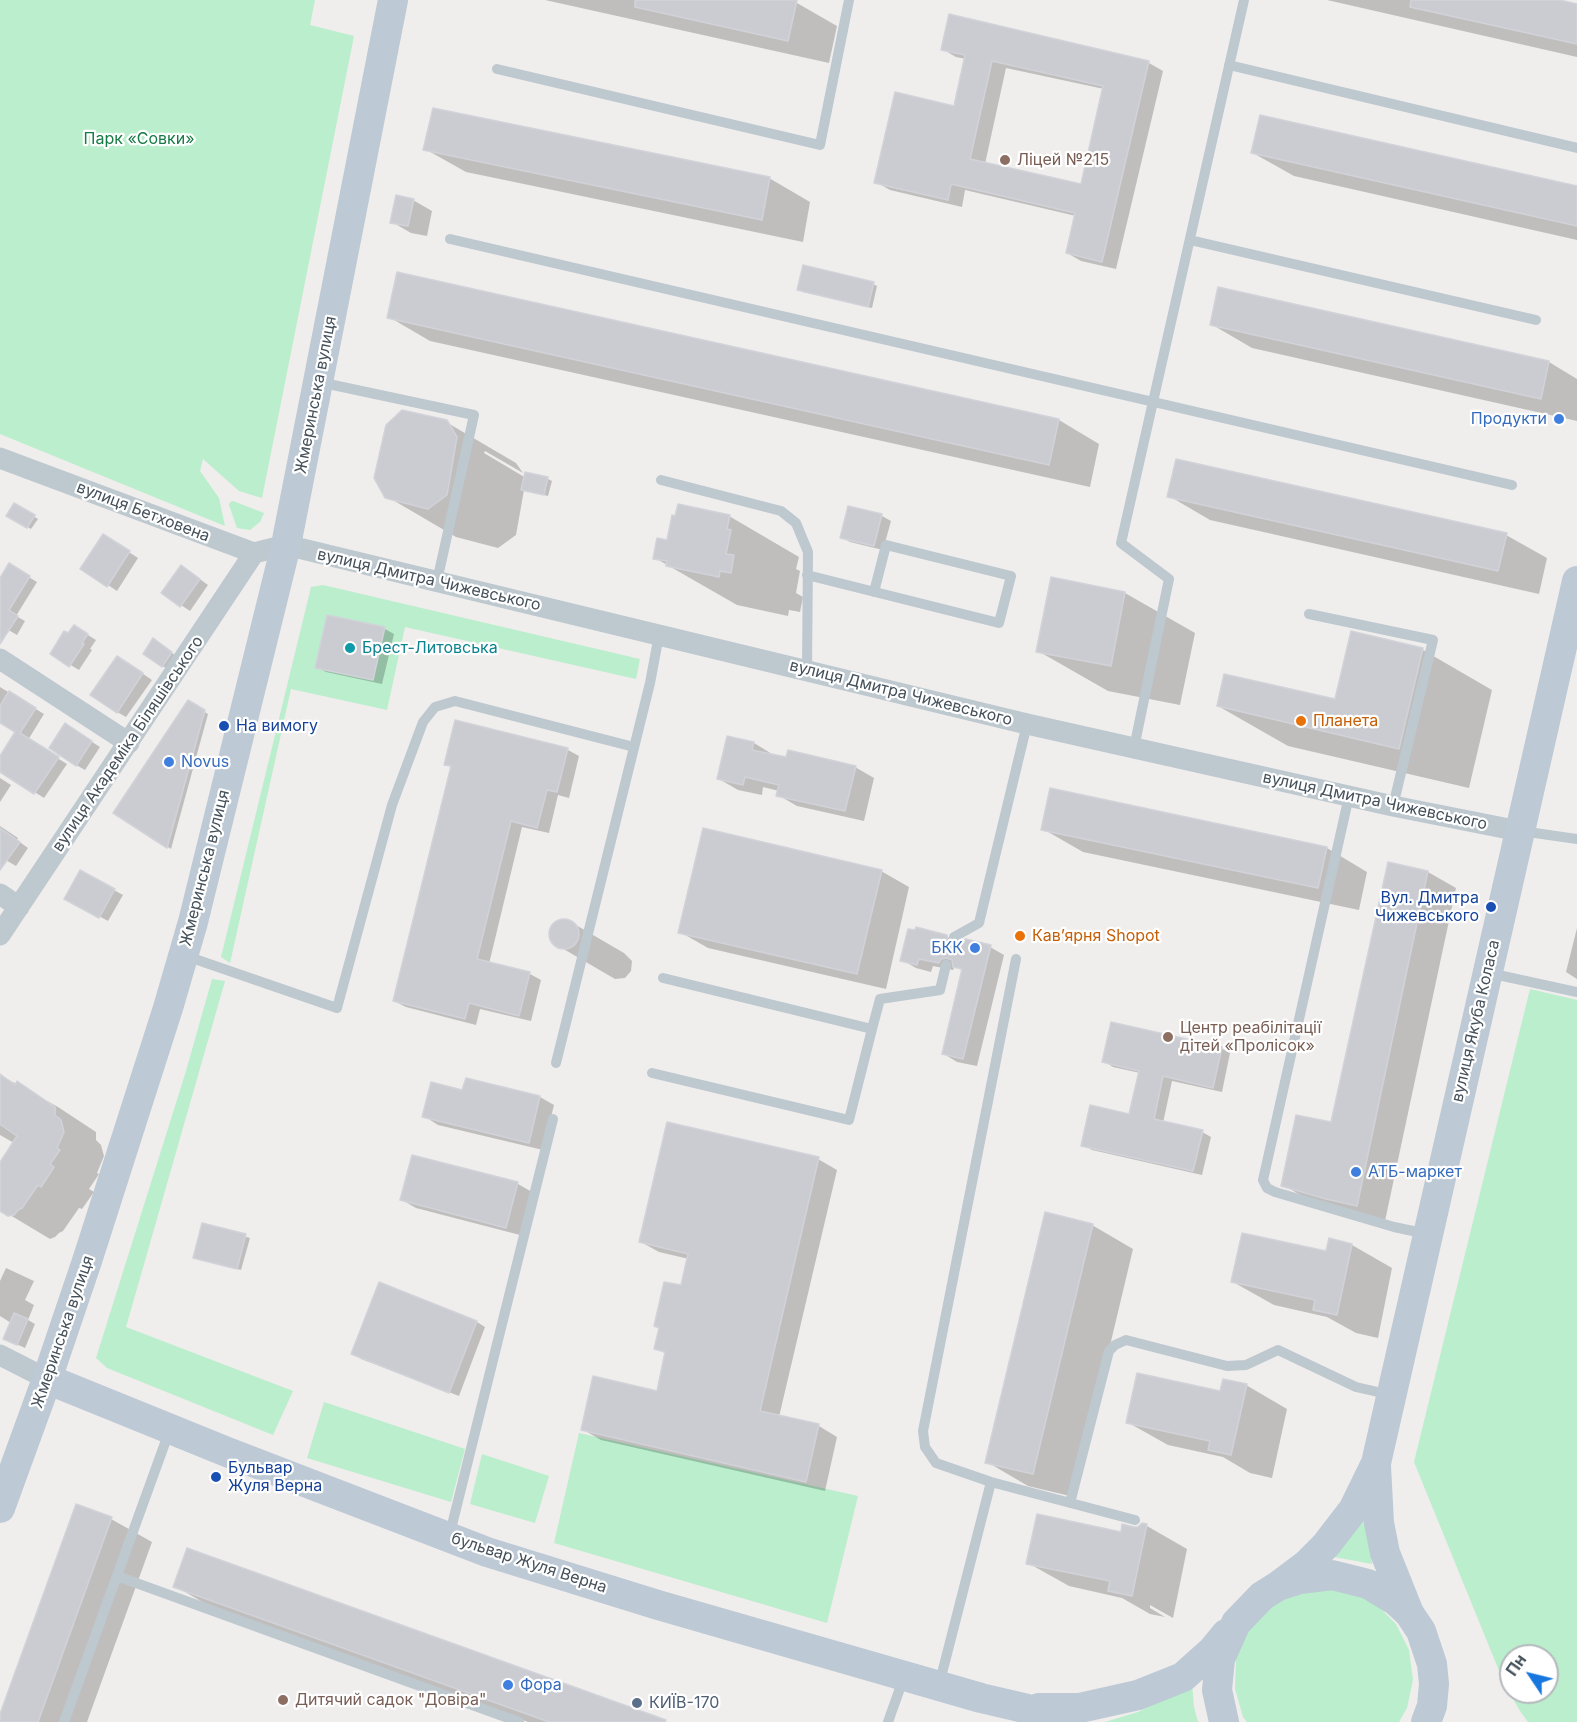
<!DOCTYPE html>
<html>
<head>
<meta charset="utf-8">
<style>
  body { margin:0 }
  #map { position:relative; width:1577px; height:1722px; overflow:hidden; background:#f0eded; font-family:Inter,sans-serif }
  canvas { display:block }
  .north { position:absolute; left:1499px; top:1644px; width:60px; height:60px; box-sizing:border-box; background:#fff; border:2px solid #b5b9bd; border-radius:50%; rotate:305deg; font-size:16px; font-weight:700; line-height:24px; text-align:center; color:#45515a }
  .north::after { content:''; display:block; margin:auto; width:21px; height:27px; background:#1877de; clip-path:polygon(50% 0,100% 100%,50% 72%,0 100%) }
</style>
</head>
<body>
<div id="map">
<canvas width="1577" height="1722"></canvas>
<div class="north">Пн</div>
</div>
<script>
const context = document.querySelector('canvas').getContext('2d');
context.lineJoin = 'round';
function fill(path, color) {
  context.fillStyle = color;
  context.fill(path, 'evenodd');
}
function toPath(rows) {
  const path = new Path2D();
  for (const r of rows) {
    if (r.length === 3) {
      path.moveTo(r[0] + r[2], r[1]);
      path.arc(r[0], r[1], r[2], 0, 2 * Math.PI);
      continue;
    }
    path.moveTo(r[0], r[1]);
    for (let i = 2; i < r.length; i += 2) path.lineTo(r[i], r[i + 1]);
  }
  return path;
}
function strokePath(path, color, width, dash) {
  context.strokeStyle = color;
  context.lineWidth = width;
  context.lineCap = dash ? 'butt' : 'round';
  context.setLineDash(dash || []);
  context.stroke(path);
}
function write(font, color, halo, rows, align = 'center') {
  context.font = font + ' Inter,sans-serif';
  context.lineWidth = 4.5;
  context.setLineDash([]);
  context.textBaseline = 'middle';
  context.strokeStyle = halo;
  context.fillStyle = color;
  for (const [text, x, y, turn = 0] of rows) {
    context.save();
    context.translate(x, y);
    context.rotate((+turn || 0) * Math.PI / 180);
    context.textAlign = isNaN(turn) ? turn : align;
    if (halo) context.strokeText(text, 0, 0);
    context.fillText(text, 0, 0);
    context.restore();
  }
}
const green = toPath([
  [0,0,315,0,310,25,354,36,262,498,239,491,203,459,200,471,219,498,225,526,0,434],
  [233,501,264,513,260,522,250,530,237,528,229,505,230,502],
  [323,585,640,659,636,679,405,627,387,710,291,689,230,963,221,957,311,587],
  [212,979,225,981,126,1327,293,1391,273,1435,107,1368,96,1358,186,1071],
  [1530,989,1577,1000,1577,1722,1528,1722,1520,1711,1504,1683,1414,1462],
  [1511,1656,1547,1656,1547,1692,1511,1692],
  [324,1402,465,1449,451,1502,307,1458],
  [579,1433,858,1496,827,1623,554,1543],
  [482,1454,549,1476,535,1523,470,1504],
  [1366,1510,1372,1564,1334,1557],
  [1319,1587,1348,1591,1375,1603,1396,1624,1409,1650,1413,1680,1407,1708,1399,1722,1247,1722,1243,1717,1235,1689,1236,1659,1246,1632,1265,1609,1290,1594],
  [1192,1683,1194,1707,1198,1722,1105,1722,1138,1712,1173,1695]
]);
const shadow = toPath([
  [545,0,785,0,797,3,837,26,829,63],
  [1327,0,1553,0,1577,5,1577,57],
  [950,16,1149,63,1163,71,1116,269,1081,261,1067,253,1076,216,965,190,962,207,890,190,876,182,955,108,966,59,956,57,942,49],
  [1006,68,1104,89,1082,186,985,164],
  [425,149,769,178,810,202,803,242,466,172],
  [1253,153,1577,188,1577,240,1294,176],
  [413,200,432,211,427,236,411,233,392,222],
  [873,284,877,286,872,308,803,292,799,289],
  [1220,289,1549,362,1577,379,1577,421,1252,348,1211,324],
  [389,317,1059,420,1099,444,1090,487,430,341],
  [446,422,516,463,523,473,485,451,484,453,526,478,548,479,552,481,548,496,524,490,516,535,498,548,456,537,386,496],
  [1169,496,1506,535,1547,558,1539,594,1210,520],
  [15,505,38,519,31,529,8,515],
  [849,508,882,516,891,521,883,550,850,542,841,537],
  [729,516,799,557,796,569,800,571,796,593,803,597,800,612,789,610,788,616,737,605,655,558,668,541],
  [112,541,138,558,117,591,108,585],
  [9,565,37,582,16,616,25,621,17,635,0,625,0,580],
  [190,572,208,585,190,611,163,593],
  [1052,579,1125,593,1195,633,1180,705,1108,691,1038,651],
  [328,616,385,629,394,634,382,684,326,672,317,667],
  [75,627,96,640,90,649,92,650,79,670,52,654],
  [1352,633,1423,650,1492,690,1469,788,1288,746,1218,706,1336,701],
  [157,643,175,655,166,668,162,666],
  [127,663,152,680,126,717,117,712],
  [0,687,44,714,28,740,67,764,44,798,0,770,0,759,17,732,0,722],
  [188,702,208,714,171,849,116,813],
  [456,722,568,750,579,756,569,798,558,795,549,833,522,827,489,964,530,974,541,980,531,1021,480,1009,476,1025,406,1007,394,1001,452,768,446,764],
  [75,731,100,747,85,770,76,765],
  [754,743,772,754,772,756,855,767,874,778,864,821,797,806,778,795,779,791,763,787,762,795,738,790,719,779],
  [0,778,11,785,0,802],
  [0,826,18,838,17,840,28,848,16,866,4,859,0,858],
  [1043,829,1327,848,1367,872,1359,910,1083,852],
  [881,871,909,887,886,989,708,948,680,932],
  [81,872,123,895,108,921,66,898],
  [1428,872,1456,888,1385,1221,1311,1201,1283,1185,1332,1124],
  [558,921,569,921,624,953,632,961,631,971,625,978,615,979,555,944,550,934,551,929],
  [1577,928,1577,979,1566,972],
  [946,936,959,944,990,947,1004,955,977,1066,957,1062,944,1054,963,971,955,966,953,970,933,966,931,972,916,968,902,960],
  [1221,1048,1230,1053,1222,1092,1172,1081,1163,1123,1202,1132,1211,1137,1202,1175,1092,1150,1083,1145,1130,1116,1140,1073,1113,1067,1104,1061],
  [0,1075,58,1107,96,1132,96,1140,101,1145,104,1156,97,1173,99,1174,89,1189,94,1192,82,1209,79,1208,63,1231,59,1233,55,1237,50,1239,0,1209,0,1165,14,1143,0,1135],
  [467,1079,540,1097,554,1105,543,1150,438,1125,424,1116,463,1092],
  [413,1157,518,1184,532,1192,520,1235,416,1208,402,1200],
  [818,1159,837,1170,779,1417,819,1426,837,1437,825,1491,601,1440,582,1429,658,1392,666,1354,656,1348,682,1287,689,1259,659,1252,641,1242],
  [203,1225,250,1238,241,1270,199,1259],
  [1092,1225,1133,1249,1074,1497,1028,1486,987,1462],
  [1352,1245,1392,1268,1378,1338,1356,1333,1327,1317,1274,1305,1233,1282],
  [6,1268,34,1281,25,1300,34,1305,28,1320,35,1324,25,1348,12,1342,11,1323,0,1316,0,1281],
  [477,1322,485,1327,459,1396,361,1359,353,1353],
  [1246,1385,1287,1409,1272,1478,1250,1473,1223,1457,1168,1445,1127,1422],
  [77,1506,111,1519,152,1542,87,1722,0,1722],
  [1142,1525,1147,1526,1187,1549,1173,1618,1150,1605,1150,1608,1165,1617,1150,1614,1122,1598,1069,1586,1028,1563,1138,1528],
  [188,1550,667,1722,528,1722,216,1610,175,1586]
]);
const building = toPath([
  [635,0,797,0,788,41,635,7,635,0],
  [1411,0,1560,0,1577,4,1577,44,1410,7,1411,0],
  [949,14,1149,61,1102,262,1066,253,1075,213,951,184,948,200,874,183,895,92,954,106,965,55,941,50,949,14],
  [992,61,1103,86,1081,184,970,159,992,61],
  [433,108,770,177,762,220,423,150,433,108],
  [1260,115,1577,186,1577,226,1251,153,1260,115],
  [396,195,414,199,408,226,390,223,396,195],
  [803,265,874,282,868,307,797,290,803,265],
  [397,272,1059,419,1049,465,387,318,397,272],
  [1218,287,1549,361,1541,399,1210,325,1218,287],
  [402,410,447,420,457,437,447,495,428,509,385,498,374,478,386,425,402,410],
  [1176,459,1507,533,1498,571,1167,497,1176,459],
  [525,472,548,477,544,495,521,490,525,472],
  [14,503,35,515,27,528,6,516,14,503],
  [678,504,730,515,727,529,731,530,726,554,734,555,731,573,720,571,719,577,666,566,667,561,653,559,657,538,667,540,672,515,675,516,678,504],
  [848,506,882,514,874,546,840,538,848,506],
  [103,534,130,551,107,587,80,569,103,534],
  [9,563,30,576,9,610,18,616,0,644,0,578,9,563],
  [181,565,200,579,180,607,161,593,181,565],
  [1051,577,1125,592,1111,666,1036,652,1051,577],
  [327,615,385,627,373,680,315,668,327,615],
  [74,625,88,634,82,643,84,644,69,667,50,654,64,631,68,633,74,625],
  [1351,631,1423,648,1399,749,1217,706,1224,674,1335,699,1351,631],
  [153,638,172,652,162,667,143,654,153,638],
  [117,656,143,673,117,713,90,695,117,656],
  [9,691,36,708,20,733,59,757,34,794,0,772,0,756,15,732,0,723,0,706,9,691],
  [188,700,205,710,167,848,113,813,188,700],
  [455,720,568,748,557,792,547,790,537,828,511,821,477,959,530,972,519,1016,469,1003,465,1019,393,1001,451,766,444,765,455,720],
  [65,723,92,741,76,766,49,748,65,723],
  [727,736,754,742,752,750,786,757,788,750,856,766,845,811,776,796,779,785,745,777,743,785,717,779,727,736],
  [1050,788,1327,847,1318,888,1041,830,1050,788],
  [0,828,20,842,0,870,0,828],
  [703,828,882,870,857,974,678,933,703,828],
  [1388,862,1428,871,1357,1206,1326,1199,1281,1186,1296,1115,1331,1122,1388,862],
  [80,870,115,889,99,918,64,899,80,870],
  [564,934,15],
  [916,927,947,935,948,941,953,944,966,939,991,945,963,1059,942,1054,962,969,953,967,952,960,947,958,941,959,939,963,919,959,917,965,900,961,908,929,915,930,916,927],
  [1111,1022,1222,1047,1213,1088,1163,1076,1154,1119,1203,1130,1193,1171,1081,1146,1090,1105,1129,1114,1139,1071,1102,1062,1111,1022],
  [0,1074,15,1085,17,1081,55,1107,55,1115,61,1120,64,1132,57,1148,60,1150,50,1164,54,1167,41,1187,38,1185,22,1208,18,1210,14,1215,8,1216,0,1211,0,1162,17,1136,0,1124,0,1074],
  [466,1078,540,1096,529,1143,422,1117,431,1082,462,1090,466,1078],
  [667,1122,819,1157,760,1411,819,1424,806,1482,581,1430,593,1376,657,1391,665,1352,654,1349,659,1328,654,1326,664,1282,681,1285,688,1254,639,1242,667,1122],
  [412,1155,518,1182,506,1228,400,1200,412,1155],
  [1045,1212,1093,1224,1033,1474,985,1463,1045,1212],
  [202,1223,246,1234,237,1269,193,1258,202,1223],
  [1242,1233,1326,1251,1329,1238,1352,1244,1337,1315,1313,1310,1315,1300,1231,1282,1242,1233],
  [379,1282,477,1321,449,1393,351,1354,379,1282],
  [14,1313,28,1319,17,1345,3,1339,14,1313],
  [1137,1373,1220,1391,1223,1379,1247,1384,1231,1455,1208,1450,1210,1441,1126,1423,1137,1373],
  [76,1504,112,1517,38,1722,0,1722,0,1714,76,1504],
  [1037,1514,1121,1532,1122,1524,1134,1527,1138,1527,1142,1523,1147,1524,1132,1596,1108,1591,1110,1581,1026,1564,1037,1514],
  [187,1548,666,1720,665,1722,549,1722,173,1587,187,1548]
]);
const lane = toPath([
  [1229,65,1577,148],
  [497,69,820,145,849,0],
  [450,239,1512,485],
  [1190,240,1536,320],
  [319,382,474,415,437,581],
  [661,480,781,511,796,523,808,552,807,671],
  [807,575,999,623,1011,576,886,545,874,592],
  [1309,614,1433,640,1393,806],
  [1134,748,1169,579,1121,543,1244,0],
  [1349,796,1263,1180,1267,1188,1275,1192,1394,1227,1427,1234],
  [1521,831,1577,839],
  [954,937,979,923,1027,724],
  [186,956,337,1008,392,805,423,722,435,707,455,701,634,747],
  [1016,959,923,1431,925,1447,936,1463,991,1482,1135,1520],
  [1489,973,1577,992],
  [872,1029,880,999,940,990,946,965],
  [556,1063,650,683,659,635],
  [652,1073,849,1120,872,1029,663,978],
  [1070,1503,1109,1351,1115,1345,1126,1340,1227,1366,1246,1365,1278,1350,1356,1387,1391,1395],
  [449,1537,553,1119],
  [117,1576,519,1722],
  [939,1685,991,1482],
  [64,1722,169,1432],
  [888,1722,904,1677]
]);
const street = toPath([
  [0,458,254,553,286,545,1027,724,1393,806,1519,831],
  [0,659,129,743],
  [0,894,19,907],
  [0,935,254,553],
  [0,1355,47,1379]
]);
const secondary = toPath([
  [47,1379,227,1452,487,1552,658,1605,981,1698,1024,1708,1064,1722],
  [1376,1466,1379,1523,1385,1553,1409,1613],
  [0,1508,47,1379,87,1261,168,1008,193,922,286,545,393,0],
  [1278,1586,1306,1565,1326,1545,1353,1510,1376,1463,1577,581],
  [1039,1708,1080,1708,1138,1695,1183,1677,1212,1651,1226,1634],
  [1224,1722,1217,1690,1220,1659,1236,1623,1262,1596,1278,1586,1300,1579,1332,1575,1368,1584,1396,1601,1409,1613,1421,1631,1432,1664,1434,1684,1432,1706,1426,1722]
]);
const markers = [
  [1005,160,6,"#8d6e63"],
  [1559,419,6,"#3f7fe0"],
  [350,648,6,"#0f9aa8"],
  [1301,721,6,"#e8710a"],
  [224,726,6,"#1a4fb4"],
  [169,762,6,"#3f7fe0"],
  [1491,907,6,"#1a4fb4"],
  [1020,936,6,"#e8710a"],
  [975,948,6,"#3f7fe0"],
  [1168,1037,6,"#8d6e63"],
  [1356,1172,6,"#3f7fe0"],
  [216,1477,6,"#1a4fb4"],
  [508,1685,6,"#3f7fe0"],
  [283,1700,6,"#8d6e63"],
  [637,1703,6,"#5c6f8a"]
];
const parkNames = [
  ["Парк «Совки»",139,139]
];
const educationNames = [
  ["Ліцей №215",1017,160],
  ["Центр реабілітації",1180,1028],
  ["дітей «Пролісок»",1180,1046],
  ["Дитячий садок \"Довіра\"",295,1700]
];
const streetNames = [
  ["Жмеринська вулиця",316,395,-79],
  ["вулиця Бетховена",143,512,21],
  ["вулиця Дмитра Чижевського",429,580,13],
  ["вулиця Дмитра Чижевського",901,693,14],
  ["вулиця Академіка Біляшівського",128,744,-56],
  ["вулиця Дмитра Чижевського",1375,801,12],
  ["Жмеринська вулиця",205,868,-76],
  ["вулиця Якуба Коласа",1476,1021,-77],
  ["Жмеринська вулиця",63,1332,-71],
  ["бульвар Жуля Верна",529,1563,18]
];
const shopNames = [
  ["Продукти",1547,419,"right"],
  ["Novus",181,762],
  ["БКК",963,948,"right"],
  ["АТБ-маркет",1368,1172],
  ["Фора",520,1685]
];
const cultureNames = [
  ["Брест-Литовська",362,648]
];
const foodNames = [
  ["Планета",1313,721],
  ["Кавʼярня Shopot",1032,936]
];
const transitNames = [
  ["На вимогу",236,726],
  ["Вул. Дмитра",1479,898,"right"],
  ["Чижевського",1479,916,"right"],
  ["Бульвар",228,1468],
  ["Жуля Верна",228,1486]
];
const serviceNames = [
  ["КИЇВ-170",649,1703]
];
fill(green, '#baeecc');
fill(shadow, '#0003');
fill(building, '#caccd2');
strokePath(building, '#d1d3d9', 1.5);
strokePath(lane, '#bdc8cf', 10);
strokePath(street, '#bdc8cf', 21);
strokePath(secondary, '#bdc9d4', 30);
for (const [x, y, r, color] of markers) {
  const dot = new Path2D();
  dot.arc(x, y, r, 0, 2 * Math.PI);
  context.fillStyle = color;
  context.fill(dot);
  strokePath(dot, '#fff', 2);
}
write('16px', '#167b45', '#fff', parkNames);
write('16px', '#785e54', '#fff', educationNames, 'left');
write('16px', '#45515a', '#fff', streetNames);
write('16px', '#366cbe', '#fff', shopNames, 'left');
write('16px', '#0d838f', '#fff', cultureNames, 'left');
write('16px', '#c56008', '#fff', foodNames, 'left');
write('16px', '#164399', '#fff', transitNames, 'left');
write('16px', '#4e5e75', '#fff', serviceNames, 'left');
</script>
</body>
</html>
